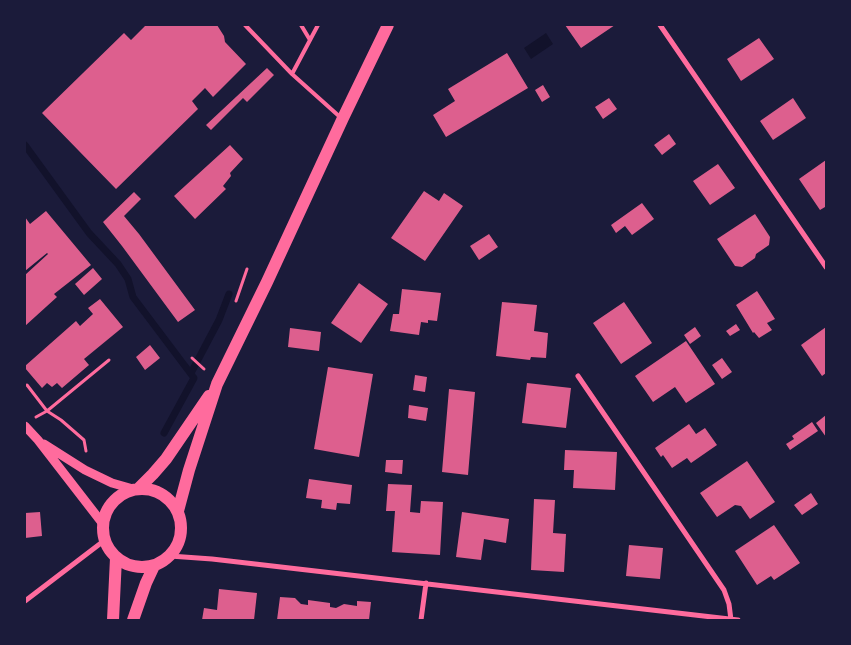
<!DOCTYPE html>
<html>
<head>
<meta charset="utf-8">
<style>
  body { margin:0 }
  #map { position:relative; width:851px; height:645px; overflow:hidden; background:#1b1b3a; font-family:Lora,serif }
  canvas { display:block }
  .frame { position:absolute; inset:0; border:26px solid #1b1b3a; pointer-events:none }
</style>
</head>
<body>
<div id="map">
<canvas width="851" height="645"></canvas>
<div class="frame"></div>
</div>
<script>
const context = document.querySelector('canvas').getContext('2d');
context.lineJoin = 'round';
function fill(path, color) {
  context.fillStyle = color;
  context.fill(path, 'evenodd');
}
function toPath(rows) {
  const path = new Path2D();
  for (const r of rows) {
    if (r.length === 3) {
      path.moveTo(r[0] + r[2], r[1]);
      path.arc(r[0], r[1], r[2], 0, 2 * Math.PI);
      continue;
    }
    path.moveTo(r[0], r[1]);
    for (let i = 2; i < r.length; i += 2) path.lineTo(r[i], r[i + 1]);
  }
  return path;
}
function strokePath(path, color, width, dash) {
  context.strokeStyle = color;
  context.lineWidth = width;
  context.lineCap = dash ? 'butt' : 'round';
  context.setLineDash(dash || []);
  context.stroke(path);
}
const water = toPath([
  [546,33,553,44,531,59,524,48]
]);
const stream = toPath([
  [25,145,89,233,118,264,128,279,133,297,194,378,164,433],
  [191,373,219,320,229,294]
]);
const building = toPath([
  [144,25,217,25,224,36,225,42,246,64,213,97,205,88,192,101,198,109,116,189,42,113,124,33,131,40,145,26],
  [565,25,615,25,581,48],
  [759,38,774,59,741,81,727,59],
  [507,53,528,88,446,137,433,115,455,101,448,89],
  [267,68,274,75,247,102,243,98,211,130,206,125],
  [543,85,550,97,542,102,535,90],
  [609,98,617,109,603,119,595,107],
  [793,98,806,118,773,140,760,121],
  [669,134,676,144,662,155,654,145],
  [230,145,243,159,230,173,231,176,223,186,226,189,195,219,174,196],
  [826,160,826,209,825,207,820,210,799,179],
  [718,164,735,188,710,205,693,181],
  [424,191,439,201,444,193,463,206,425,261,391,238],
  [134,192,141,199,124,216,139,234,195,310,178,322,122,246,103,222],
  [642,203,654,219,632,235,625,226,616,233,611,225],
  [46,211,91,265,54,294,57,297,25,326,25,275,48,254,47,253,25,271,25,217,30,224],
  [755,214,770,237,769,245,756,254,755,258,742,267,735,266,717,239],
  [489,234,498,247,479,260,470,246],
  [93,268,102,279,84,295,75,284],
  [359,283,388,304,361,343,331,323],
  [402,289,441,293,437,321,428,320,428,323,421,322,419,335,390,331,393,314,399,314],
  [757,291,775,319,767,323,772,330,759,338,754,332,753,333,736,305],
  [100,299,123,327,84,359,89,365,62,388,57,383,52,387,47,383,42,388,25,368,25,366,76,321,80,326,93,314,88,308],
  [502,302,537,305,534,331,548,333,546,358,531,357,530,360,496,356],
  [624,302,652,343,621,364,593,323],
  [736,324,740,330,730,336,726,331],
  [695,327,701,336,690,344,684,335],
  [826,327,826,373,822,376,801,345],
  [290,328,321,332,319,351,288,347],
  [686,341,715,384,686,403,675,387,653,402,635,376],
  [150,345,160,358,145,370,136,357],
  [722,358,732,372,722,379,712,365],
  [328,367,373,374,359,457,314,449],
  [415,375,427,377,425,392,413,390],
  [527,383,571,388,566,428,522,423],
  [449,389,475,392,468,475,442,472],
  [409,405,428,408,426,421,408,418],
  [826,415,826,437,816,423],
  [812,422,818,431,790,450,786,444,794,439,792,436],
  [689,424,696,434,705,428,717,445,691,463,687,458,672,468,663,455,661,457,655,448],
  [565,450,617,452,615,490,573,488,574,470,564,470],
  [386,460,403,460,402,474,385,472],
  [747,461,775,502,750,519,741,506,735,505,717,517,700,493],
  [309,479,352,485,350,504,337,503,336,510,321,508,322,500,306,498],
  [388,484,412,485,410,512,420,513,421,501,443,502,440,555,392,552,395,511,386,511],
  [811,493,818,504,802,515,794,505],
  [534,499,555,500,553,533,566,534,564,572,531,570],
  [40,512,42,536,25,538,25,513],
  [462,512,509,519,506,543,484,539,481,560,456,557],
  [774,525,800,563,774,580,771,576,757,585,735,551],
  [629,545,663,548,660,579,626,576],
  [219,589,257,593,254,620,202,620,204,608,217,610],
  [280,597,295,598,301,604,308,605,308,600,330,603,330,607,336,608,344,604,357,606,357,601,371,602,369,620,277,620]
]);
const path = toPath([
  [236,301,247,269],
  [192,358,204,369],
  [27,385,47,411,109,360],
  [36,417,47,411,61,420,84,440,86,451]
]);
const service = toPath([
  [245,25,292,74,340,117],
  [301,25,310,40],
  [292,74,318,25]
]);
const minor = toPath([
  [660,25,826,267],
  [578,376,724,590,729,604,731,620],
  [170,556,212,559,738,620],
  [25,601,105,540],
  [421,620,426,583]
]);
const tertiary = toPath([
  [25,426,38,440,103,524],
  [44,444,85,470,112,483,133,489]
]);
const primary = toPath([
  [138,489,153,474,166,459,209,396],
  [142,528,39],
  [178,511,189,470,217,384,267,282,343,118,388,25],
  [113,620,116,558],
  [133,620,146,583,154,566]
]);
fill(water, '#12122b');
strokePath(stream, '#12122b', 7);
fill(building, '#dd5f8e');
strokePath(path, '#ff6b9d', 3);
strokePath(service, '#ff6b9d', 4);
strokePath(minor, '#ff6b9d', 5);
strokePath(tertiary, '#ff6b9d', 9);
strokePath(primary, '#ff6b9d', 12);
</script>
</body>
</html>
